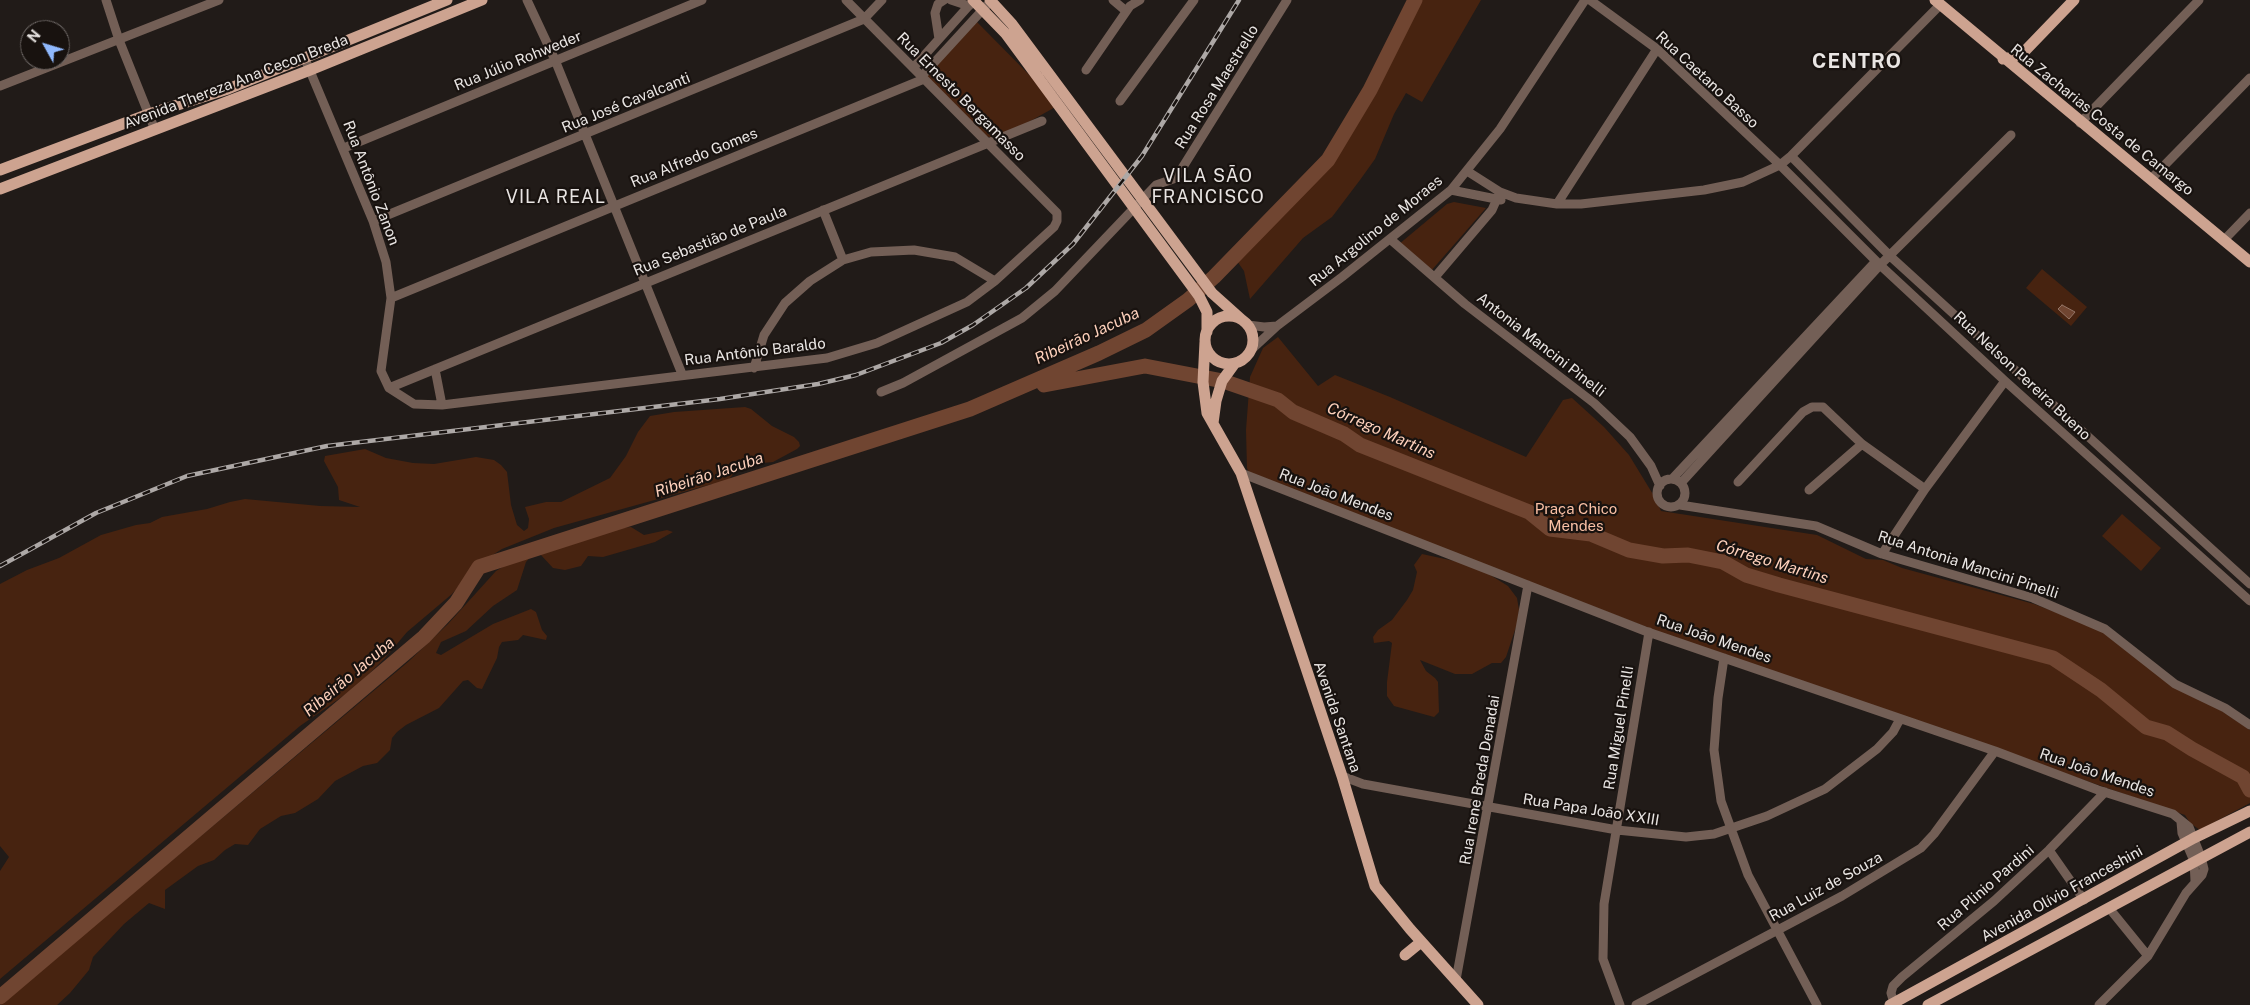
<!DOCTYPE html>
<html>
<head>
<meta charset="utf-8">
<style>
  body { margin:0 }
  #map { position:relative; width:2250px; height:1005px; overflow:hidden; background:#211b18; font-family:"Public Sans",sans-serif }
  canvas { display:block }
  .north { position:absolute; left:20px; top:20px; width:50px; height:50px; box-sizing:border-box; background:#18120f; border:1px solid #6c6664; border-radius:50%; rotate:309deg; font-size:14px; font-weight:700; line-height:20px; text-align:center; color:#e9e5e3 }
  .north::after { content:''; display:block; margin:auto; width:18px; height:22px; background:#8fb8fd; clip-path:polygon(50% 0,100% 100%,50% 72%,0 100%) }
</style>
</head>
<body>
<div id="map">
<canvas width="2250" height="1005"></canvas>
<div class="north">N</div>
</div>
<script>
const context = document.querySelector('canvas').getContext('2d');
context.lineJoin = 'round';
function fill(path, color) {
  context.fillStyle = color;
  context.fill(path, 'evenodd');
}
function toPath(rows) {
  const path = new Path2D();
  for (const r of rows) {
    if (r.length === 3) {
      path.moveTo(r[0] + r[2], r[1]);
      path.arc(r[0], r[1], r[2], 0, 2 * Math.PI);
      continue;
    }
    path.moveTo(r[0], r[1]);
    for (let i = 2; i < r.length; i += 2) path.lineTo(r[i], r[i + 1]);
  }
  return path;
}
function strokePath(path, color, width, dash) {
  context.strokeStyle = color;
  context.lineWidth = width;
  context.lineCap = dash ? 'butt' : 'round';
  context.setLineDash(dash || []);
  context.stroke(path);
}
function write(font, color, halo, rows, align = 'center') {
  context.font = font + ' "Public Sans",sans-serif';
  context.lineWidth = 4.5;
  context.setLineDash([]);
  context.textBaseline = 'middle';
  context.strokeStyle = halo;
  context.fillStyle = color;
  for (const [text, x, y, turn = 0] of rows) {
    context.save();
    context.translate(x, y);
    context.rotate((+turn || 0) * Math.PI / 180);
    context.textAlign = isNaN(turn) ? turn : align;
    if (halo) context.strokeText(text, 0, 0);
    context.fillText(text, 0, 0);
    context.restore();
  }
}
const green = toPath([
  [1421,0,1481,0,1422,102,1406,93,1394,114,1375,159,1360,180,1332,217,1303,238,1250,299,1244,271,1237,261,1333,160,1348,139],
  [976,21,1059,105,1009,133,992,138,986,136,926,76],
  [1454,202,1486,208,1431,271,1398,245,1447,204],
  [2042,269,2087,307,2071,326,2026,288],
  [1278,337,1318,386,1335,375,1390,397,1526,457,1563,400,1572,398,1604,427,1629,455,1654,496,1661,511,1817,535,1866,559,1883,560,1902,568,2034,604,2102,630,2250,730,2250,803,2200,830,2190,823,2185,815,1683,641,1250,475,1247,468,1246,430,1250,377,1263,348],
  [745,407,751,409,772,426,794,437,799,442,800,446,797,449,773,462,753,464,737,470,723,486,712,484,554,528,502,549,480,563,452,594,407,632,385,658,356,687,300,726,0,979,0,871,9,857,0,846,0,584,27,570,59,558,101,535,136,525,150,523,162,517,207,509,230,502,245,499,320,506,360,507,339,500,338,487,324,461,325,456,365,449,386,458,413,463,434,464,476,457,494,460,501,465,507,472,511,505,517,525,524,531,528,528,529,519,525,507,546,502,561,502,610,478,626,456,638,432,650,416,674,412],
  [2122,514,2161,548,2141,571,2102,536],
  [631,527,644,535,667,530,673,532,655,542,603,557,588,556,581,566,565,570,553,568,540,554,532,555,526,562,517,590,493,606,466,631,441,642,436,653,441,655,493,624,531,609,536,612,542,630,547,636,546,640,523,635,518,640,502,642,499,647,497,658,482,689,477,688,468,680,463,681,439,708,406,725,397,732,392,738,390,750,377,763,363,766,335,781,318,799,295,813,281,816,260,829,248,845,235,844,225,850,214,860,198,866,165,890,165,909,149,903,124,924,93,957,89,970,70,993,57,1005,0,1005,408,662,448,624,496,571,519,557,545,548,597,534,609,529],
  [1422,554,1459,562,1487,573,1508,586,1517,598,1519,610,1517,624,1506,657,1501,663,1492,663,1472,674,1455,674,1420,660,1426,671,1435,678,1438,682,1439,712,1434,717,1394,706,1387,696,1387,682,1392,643,1389,641,1374,643,1373,637,1378,630,1392,620,1407,600,1413,590,1417,572,1414,565]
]);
const water = toPath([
  [2062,305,2075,312,2069,319,2058,309,2062,305]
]);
const river = toPath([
  [1044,385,1145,366,1223,381,1278,400,1293,412,1344,434,1360,445,1529,512,1550,529,1591,534,1629,550,1663,556,1688,555,1723,562,1746,575,1779,585,2053,658,2101,690,2146,727,2167,733,2192,749,2243,777,2250,790],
  [0,997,424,637,456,603,479,567,970,409,1099,353,1146,330,1188,300,1214,277,1328,160,1370,90,1415,0]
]);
const minor = toPath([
  [106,0,119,40,155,130],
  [527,0,555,60,682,374],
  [951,0,969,6],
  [1113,0,1126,11],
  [1590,0,1657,49,1780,165,1880,265,2005,381,2250,601],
  [939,39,935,13,938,4,944,0],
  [305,59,373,221,386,262,391,298,381,371,389,388,414,404,442,405,827,358,877,343,967,302,995,281,1054,227,1057,221,1057,213,846,0],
  [913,68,974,0],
  [1086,70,1130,6,1140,0],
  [921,77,987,5],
  [0,86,219,0],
  [1120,101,1194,0],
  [2080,123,2199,0],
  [344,148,702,0],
  [1791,156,1890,256,2250,584],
  [1467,171,1500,192,1516,198,1557,204,1581,204,1704,190,1743,182,1780,165,1791,156,1940,5],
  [2151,179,2250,78],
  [1451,190,1501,200],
  [1557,204,1657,49],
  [823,210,843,260],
  [373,221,864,19,882,0],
  [1390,239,1465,304,1594,403,1630,437,1651,466,1660,486],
  [2224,240,2250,213],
  [1435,277,1492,210,1500,192],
  [391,298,924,79],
  [1248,325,1264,327,1277,326],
  [1250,351,1277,326,1342,277,1451,190,1500,129,1585,0],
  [754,368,764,335,785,303,810,281,843,260,871,252,914,250,955,257,995,281],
  [435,369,442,405],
  [389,388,1042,121],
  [881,392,903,383,1022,318,1055,291,1156,185,1176,178,1287,0],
  [1241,473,1645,631,1995,751,2098,790,2173,814,2189,827,2201,857,2204,869,2202,875,2186,893,2148,956,2099,1005],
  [1671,493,14],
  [1672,479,1876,261],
  [1738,482,1803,412,1812,407,1823,407,1862,444,1925,489],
  [1681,483,1880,265,2011,135],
  [1809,490,1862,444],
  [1680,505,1816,526,1882,554,2033,598,2105,629,2175,684,2225,708,2250,725],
  [1882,554,1925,489,2005,381],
  [1724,658,1718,698,1714,750,1721,801,1748,875,1817,1005],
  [1342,776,1363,784,1617,830,1686,837,1714,834,1767,816,1825,789,1877,749,1893,732,1900,719],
  [2181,822,2182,833,2194,861,2195,881],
  [2049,850,2084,900],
  [2109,908,2148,956],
  [1456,980,1528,585],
  [1894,1003,1891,993,1893,986,1902,977,1994,901,2049,850,2105,792],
  [1620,1005,1603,959,1604,904,1649,632],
  [1636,1005,1842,896,1921,848,1934,834,1995,751]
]);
const major = toPath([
  [973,0,1006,34,1199,296,1207,312,1207,332],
  [990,0,1012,24,1212,293,1241,319],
  [1935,0,2250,262],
  [2003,59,2021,55,2074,0],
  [0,170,149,114,228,89,447,0],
  [0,189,310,70,482,0],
  [1229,340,24],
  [1205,342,1203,382,1207,413,1241,473,1342,776,1375,886,1410,929,1478,1005],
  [1213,423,1216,401,1222,381,1235,363],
  [1405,955,1421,942],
  [1890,1005,2194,838,2250,811],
  [1928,1005,2250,832]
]);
const rail = toPath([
  [0,566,96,513,187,476,327,446,720,399,818,384,856,375,941,343,973,325,1026,288,1073,244,1142,156,1239,0]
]);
const streetNames = [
  ["Rua Júlio Rohweder",518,61,-22],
  ["Rua Caetano Basso",1707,80,43],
  ["Avenida Thereza Ana Cecon Breda",236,82,-21],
  ["Rua Rosa Maestrello",1217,87,-58],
  ["Rua Ernesto Bergamasso",961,97,45],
  ["Rua José Cavalcanti",626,103,-22],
  ["Rua Zacharias Costa de Camargo",2102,120,39],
  ["Rua Alfredo Gomes",694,158,-22],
  ["Rua Antônio Zanon",371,183,69],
  ["Rua Argolino de Moraes",1376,231,-39],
  ["Rua Sebastião de Paula",710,241,-22],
  ["Antonia Mancini Pinelli",1541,345,38],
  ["Rua Antônio Baraldo",755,352,-7],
  ["Rua Nelson Pereira Bueno",2022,376,43],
  ["Rua João Mendes",1336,495,21],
  ["Rua Antonia Mancini Pinelli",1968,565,18],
  ["Rua João Mendes",1714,639,19],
  ["Avenida Santana",1337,717,71],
  ["Rua Miguel Pinelli",1619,728,-81],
  ["Rua João Mendes",2097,773,19],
  ["Rua Irene Breda Denadai",1480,780,-80],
  ["Rua Papa João XXIII",1591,810,9],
  ["Rua Luiz de Souza",1826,887,-29],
  ["Rua Plinio Pardini",1986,888,-41],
  ["Avenida Olívio Franceshini",2062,894,-29]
];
const parkNames = [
  ["Praça Chico",1576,509],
  ["Mendes",1576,526]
];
const waterNames = [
  ["Ribeirão Jacuba",1087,336,-25],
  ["Córrego Martins",1381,431,24],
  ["Ribeirão Jacuba",709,475,-18],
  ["Córrego Martins",1772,562,17],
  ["Ribeirão Jacuba",349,677,-40]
];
const quarterNames = [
  ["VILA SÃO",1208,176],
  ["FRANCISCO",1208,197],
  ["VILA REAL",556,197]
];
const districtNames = [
  ["CENTRO",1857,62]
];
fill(green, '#472310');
fill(water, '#704531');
strokePath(water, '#947566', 1);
strokePath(river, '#704531', 15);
strokePath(minor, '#735f56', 9);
strokePath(major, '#cda390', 11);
strokePath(rail, '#ada8a6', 4.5);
strokePath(rail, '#18120f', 2.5, [8]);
write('15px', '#e9e5e3', '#18120f', streetNames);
write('15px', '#fac0a5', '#18120f', parkNames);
write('italic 16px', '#fdd0bb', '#18120f', waterNames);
context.letterSpacing = '1px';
write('18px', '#e9e5e3', '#18120f', quarterNames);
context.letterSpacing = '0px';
context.letterSpacing = '1px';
write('bold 20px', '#e9e5e3', '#18120f', districtNames);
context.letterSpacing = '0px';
</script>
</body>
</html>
